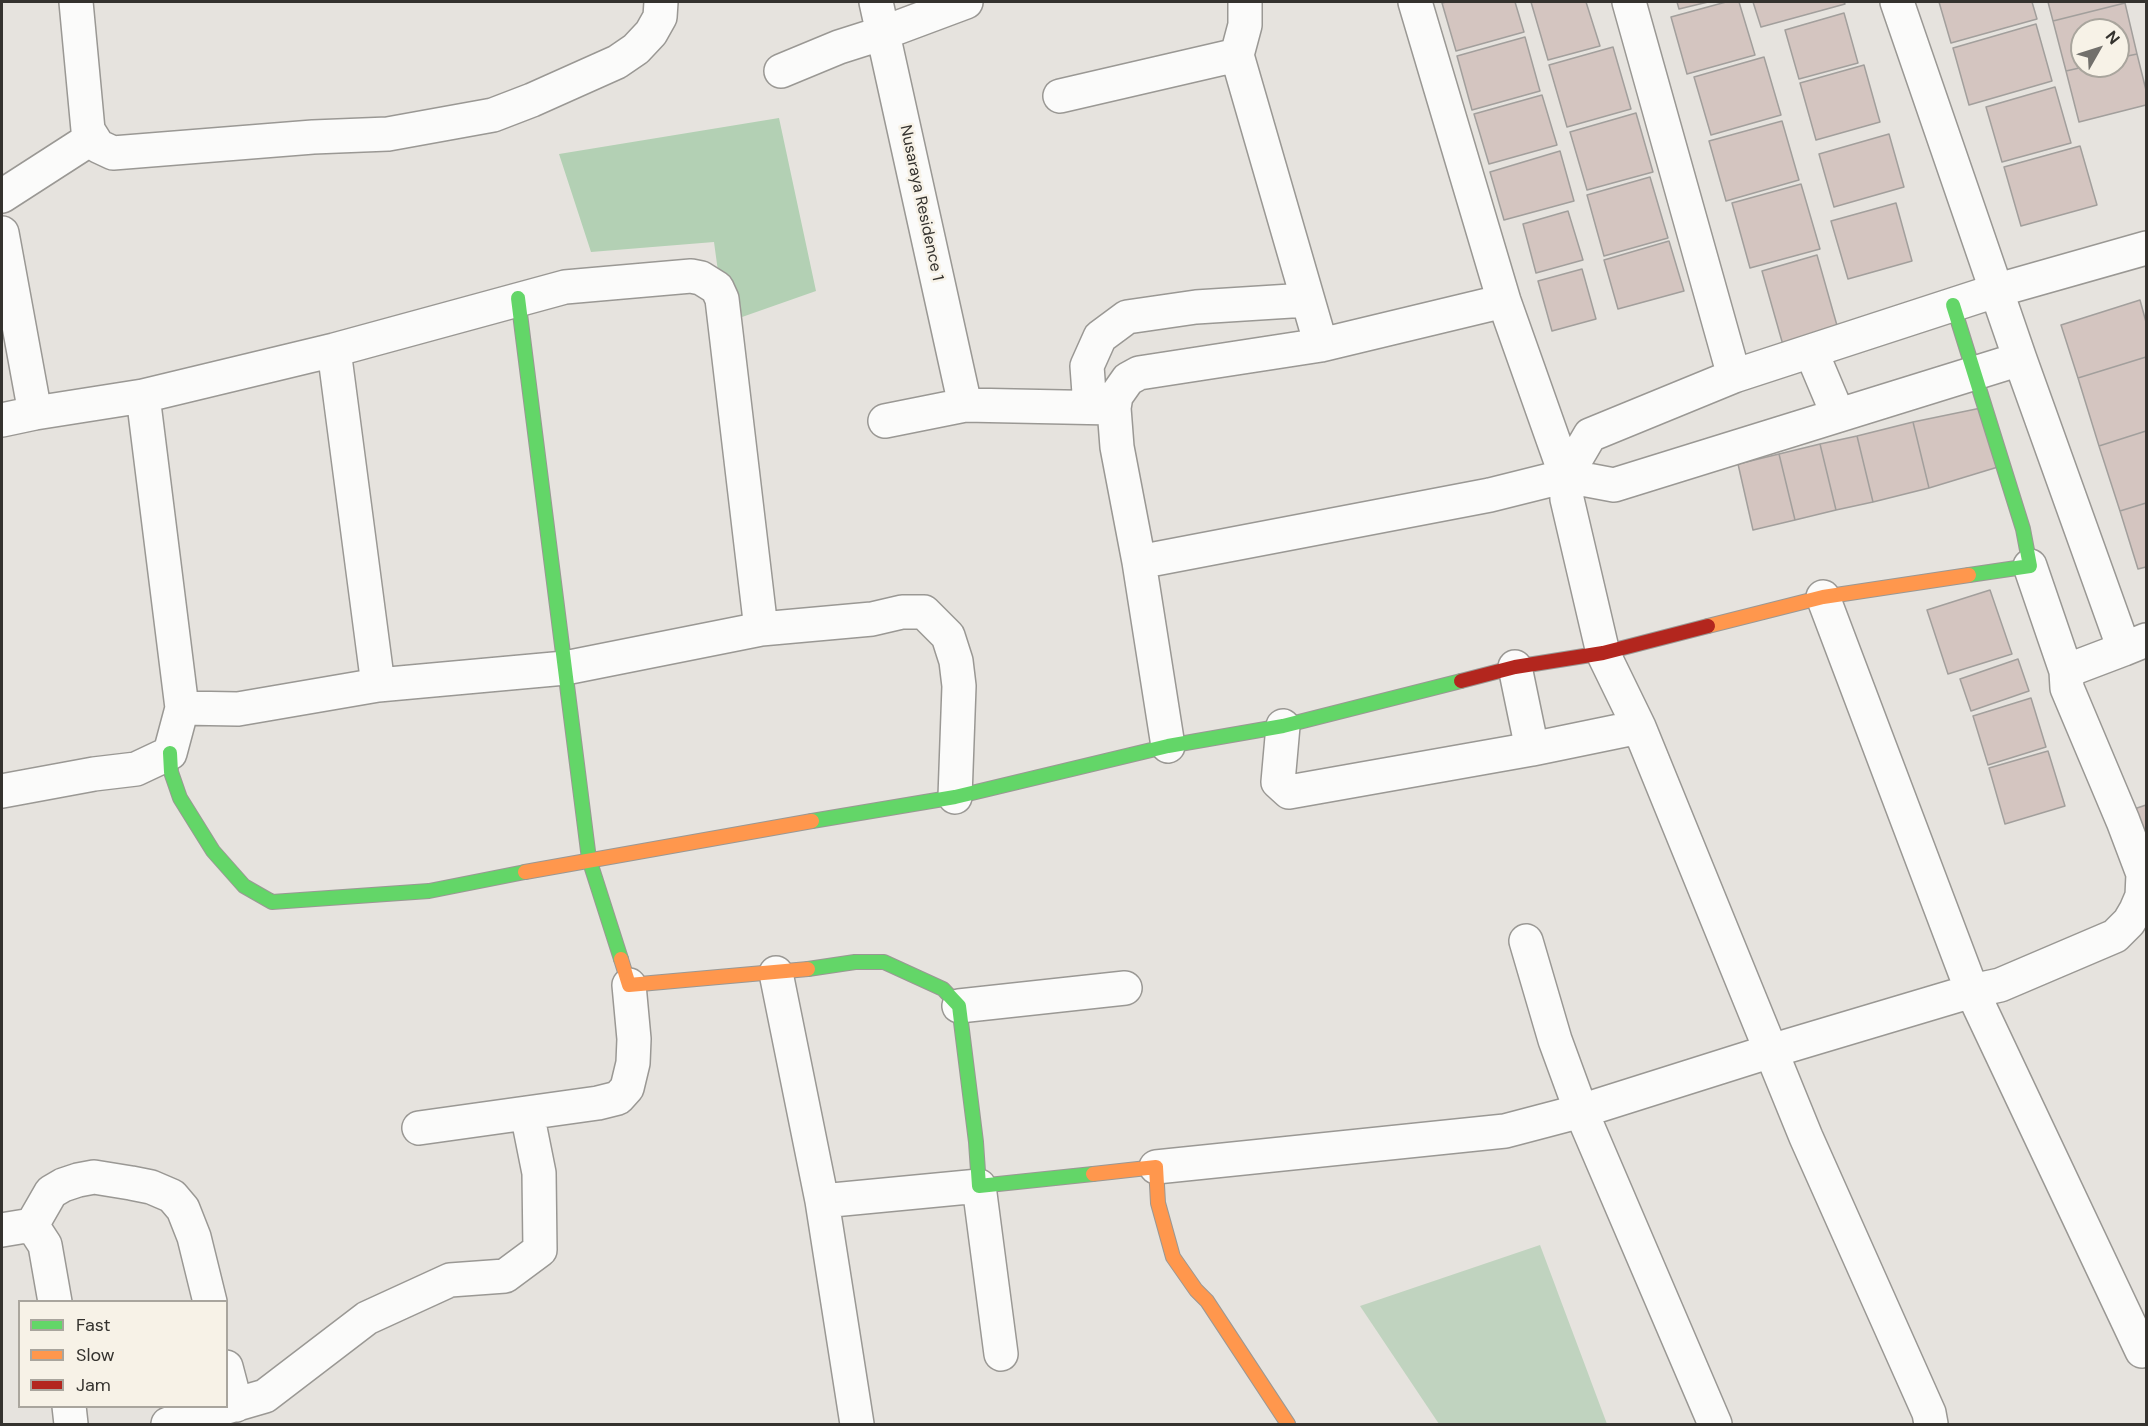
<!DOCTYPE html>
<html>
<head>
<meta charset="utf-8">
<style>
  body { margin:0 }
  #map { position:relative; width:2148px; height:1426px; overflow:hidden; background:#e6e3de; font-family:"DM Sans",sans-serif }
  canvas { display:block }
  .frame { position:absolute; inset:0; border:3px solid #34322e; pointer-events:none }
  .legend { position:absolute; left:18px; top:1300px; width:210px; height:108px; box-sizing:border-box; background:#f7f2e7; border:2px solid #a9a59d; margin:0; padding:8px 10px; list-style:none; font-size:18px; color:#34322e }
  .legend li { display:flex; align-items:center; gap:12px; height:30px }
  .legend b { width:30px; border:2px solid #a9a59d }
  .north { position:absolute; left:2070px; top:18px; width:60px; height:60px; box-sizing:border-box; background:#f7f2e7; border:2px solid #a9a59d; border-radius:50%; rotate:51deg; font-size:16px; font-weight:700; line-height:24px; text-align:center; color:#34322e }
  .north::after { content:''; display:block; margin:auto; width:21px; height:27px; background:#72706c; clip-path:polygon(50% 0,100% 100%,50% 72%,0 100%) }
</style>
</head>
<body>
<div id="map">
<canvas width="2148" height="1426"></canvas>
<div class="frame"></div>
<ul class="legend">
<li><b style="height:8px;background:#63d668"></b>Fast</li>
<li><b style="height:8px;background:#ff974d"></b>Slow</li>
<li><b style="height:8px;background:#b3261e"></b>Jam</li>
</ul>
<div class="north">N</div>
</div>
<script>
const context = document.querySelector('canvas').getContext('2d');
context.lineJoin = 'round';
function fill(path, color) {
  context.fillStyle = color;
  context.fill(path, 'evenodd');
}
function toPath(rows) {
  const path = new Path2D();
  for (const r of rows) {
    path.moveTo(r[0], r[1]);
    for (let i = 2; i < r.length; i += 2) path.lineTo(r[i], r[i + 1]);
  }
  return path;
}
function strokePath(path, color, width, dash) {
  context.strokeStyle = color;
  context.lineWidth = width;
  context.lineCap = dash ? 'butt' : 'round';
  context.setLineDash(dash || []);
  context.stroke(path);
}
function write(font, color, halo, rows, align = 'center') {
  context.font = font + ' "DM Sans",sans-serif';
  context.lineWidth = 5;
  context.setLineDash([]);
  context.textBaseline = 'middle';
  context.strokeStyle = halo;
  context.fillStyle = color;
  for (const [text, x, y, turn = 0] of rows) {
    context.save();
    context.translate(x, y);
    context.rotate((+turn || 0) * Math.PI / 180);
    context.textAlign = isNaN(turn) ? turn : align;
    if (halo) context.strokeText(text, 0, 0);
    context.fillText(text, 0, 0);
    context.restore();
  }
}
const green = toPath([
  [1540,1245,1607,1424,1439,1424,1360,1306]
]);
const forest = toPath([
  [779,118,816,291,725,323,714,242,591,252,559,154]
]);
const building = toPath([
  [1446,2,1515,2,1524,32,1456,51,1442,3,1446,2],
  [1531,2,1586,2,1600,46,1548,60,1531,2],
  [1677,2,1708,2,1679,9,1677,2],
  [1726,2,1739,2,1755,55,1687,74,1671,17,1726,2],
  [1753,2,1844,2,1845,4,1761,27,1753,2],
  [1939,2,2032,2,2037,19,1951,43,1939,2],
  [2048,2,2124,2,2125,3,2053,21,2048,2],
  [2125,3,2137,54,2118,58,2118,30,2082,30,2082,66,2088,66,2066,71,2053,21,2125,3],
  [1844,13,1858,63,1799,79,1785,30,1844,13],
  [2036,24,2052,81,1969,105,1953,48,2036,24],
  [1525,37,1540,91,1472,110,1457,56,1525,37],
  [1613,47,1631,109,1567,127,1549,65,1613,47],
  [2137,54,2146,90,2146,105,2079,122,2066,71,2088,66,2118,66,2118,58,2137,54],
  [1764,57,1781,115,1711,135,1694,77,1764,57],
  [1864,65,1880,122,1816,140,1800,83,1864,65],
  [2055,87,2071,143,2002,162,1986,107,2055,87],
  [1542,95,1557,145,1489,164,1474,114,1542,95],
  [1636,113,1653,172,1587,190,1570,132,1636,113],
  [1782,121,1799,180,1726,201,1709,141,1782,121],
  [1889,134,1904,187,1834,207,1819,154,1889,134],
  [2080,146,2097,205,2021,226,2004,167,2080,146],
  [1560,151,1574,201,1504,220,1490,172,1560,151],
  [1650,177,1668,238,1604,256,1587,195,1650,177],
  [1801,184,1820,249,1750,268,1732,203,1801,184],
  [1896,203,1912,261,1848,279,1831,221,1896,203],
  [1568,211,1583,260,1536,273,1523,224,1568,211],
  [1669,241,1684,291,1618,309,1604,260,1669,241],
  [1817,255,1838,329,1783,345,1762,271,1817,255],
  [1582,269,1596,319,1552,331,1538,281,1582,269],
  [2140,300,2146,322,2146,357,2078,378,2061,325,2140,300],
  [2146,357,2146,431,2099,446,2078,378,2146,357],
  [1981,408,1998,467,1929,488,1913,422,1981,408],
  [1913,422,1929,488,1873,502,1857,436,1913,422],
  [2146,431,2146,503,2120,511,2099,446,2146,431],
  [1857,436,1873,502,1836,510,1820,444,1857,436],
  [1820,444,1836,510,1795,520,1779,454,1820,444],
  [1779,454,1795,520,1753,530,1738,464,1779,454],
  [2146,503,2146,567,2138,569,2120,511,2146,503],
  [1990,590,2012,654,1948,674,1927,610,1990,590],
  [2018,659,2029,691,1971,711,1960,679,2018,659],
  [2031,698,2046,747,1988,765,1973,716,2031,698],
  [2048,751,2065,806,2005,824,1989,768,2048,751],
  [2146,805,2146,849,2134,809,2146,805]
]);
const street = toPath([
  [76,2,88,130,98,146,113,153,313,137,388,134,493,115,532,100,617,62,636,49,651,33,660,17,661,2],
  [876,2,965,405],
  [1415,2,1504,301,1566,476,1567,499,1603,653,1639,727,1806,1137,1929,1413,1931,1424],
  [1629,2,1734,376],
  [1897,2,2020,359,2124,649,2146,640],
  [1237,55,1321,345],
  [781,71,839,47,883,33,966,2],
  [1060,96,1237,55,1245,25,1245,2],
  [2,196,92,138],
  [2,233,35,413],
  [334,350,378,685],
  [1811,351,1838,415],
  [143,396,182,708],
  [1090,407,1087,366,1100,337,1127,317,1196,307,1307,300],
  [2,420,35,413,143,396,334,350,565,287,691,276,701,278,717,288,722,299,761,629],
  [885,421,965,405,1113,408],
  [1566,476,1590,435,1734,376,1998,290,2146,248],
  [1139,562,1490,495,1566,476,1614,485,2020,359],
  [1823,597,1972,991,2142,1351],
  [1515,667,1532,749],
  [2066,671,2124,649],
  [1283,726,1278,782,1289,792,1532,749,1639,727],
  [1168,746,1139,562,1117,447,1114,408,1116,396,1128,379,1139,373,1321,345,1504,301],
  [2,791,94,774,136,769,170,753,182,708,238,709,378,685,565,668,761,629,872,619,902,612,924,612,948,636,956,661,959,686,955,797],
  [1526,941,1555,1040,1581,1111,1715,1424],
  [776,973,822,1201,857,1424],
  [959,1006,1125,988],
  [419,1128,598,1103,618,1098,627,1088,633,1063,634,1039,629,985],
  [1156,1167,1505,1131,1581,1111,1771,1051,1972,991,2000,985,2115,936,2129,922,2136,910,2142,896,2143,874,2123,821,2067,688,2066,671,2030,566],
  [822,1201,979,1186,1001,1354],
  [32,1225,51,1192,63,1185,78,1180,94,1177,131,1183,151,1187,172,1196,183,1209,194,1237,210,1302],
  [2,1230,32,1225,45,1245,55,1302],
  [226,1367,236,1405],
  [69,1406,71,1424],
  [168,1424,265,1396,367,1318,450,1280,505,1276,540,1250,539,1173,527,1113]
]);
const fast = toPath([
  [518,298,589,859,621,959],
  [1953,305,2023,529,2030,566,1969,575],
  [170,753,171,772,180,798,213,851,244,886,272,902,429,891,525,872],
  [812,821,955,797,1168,746,1283,726,1461,681],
  [808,969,855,962,884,962,943,989,959,1006,976,1142,979,1186,1093,1174]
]);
const slow = toPath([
  [1708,626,1823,597,1969,575],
  [525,872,812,821],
  [621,959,629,985,808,969],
  [1093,1174,1156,1167,1158,1203,1173,1257,1196,1290,1207,1301,1288,1424]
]);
const jam = toPath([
  [1461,681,1515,667,1603,653,1708,626]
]);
const streetNames = [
  ["Nusaraya Residence 1",921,203,78]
];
fill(green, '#c0d3bf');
fill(forest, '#b3d0b4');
fill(building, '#d4c5c0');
strokePath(building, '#a29f9c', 1.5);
strokePath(street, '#9a9894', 36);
strokePath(fast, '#9a9894', 16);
strokePath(slow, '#9a9894', 16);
strokePath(jam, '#9a9894', 16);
strokePath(street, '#fbfbfa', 33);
strokePath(fast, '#63d668', 14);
strokePath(slow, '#ff974d', 14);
strokePath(jam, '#b3261e', 14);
write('16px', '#34322e', '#f7f2e7', streetNames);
</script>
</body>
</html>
